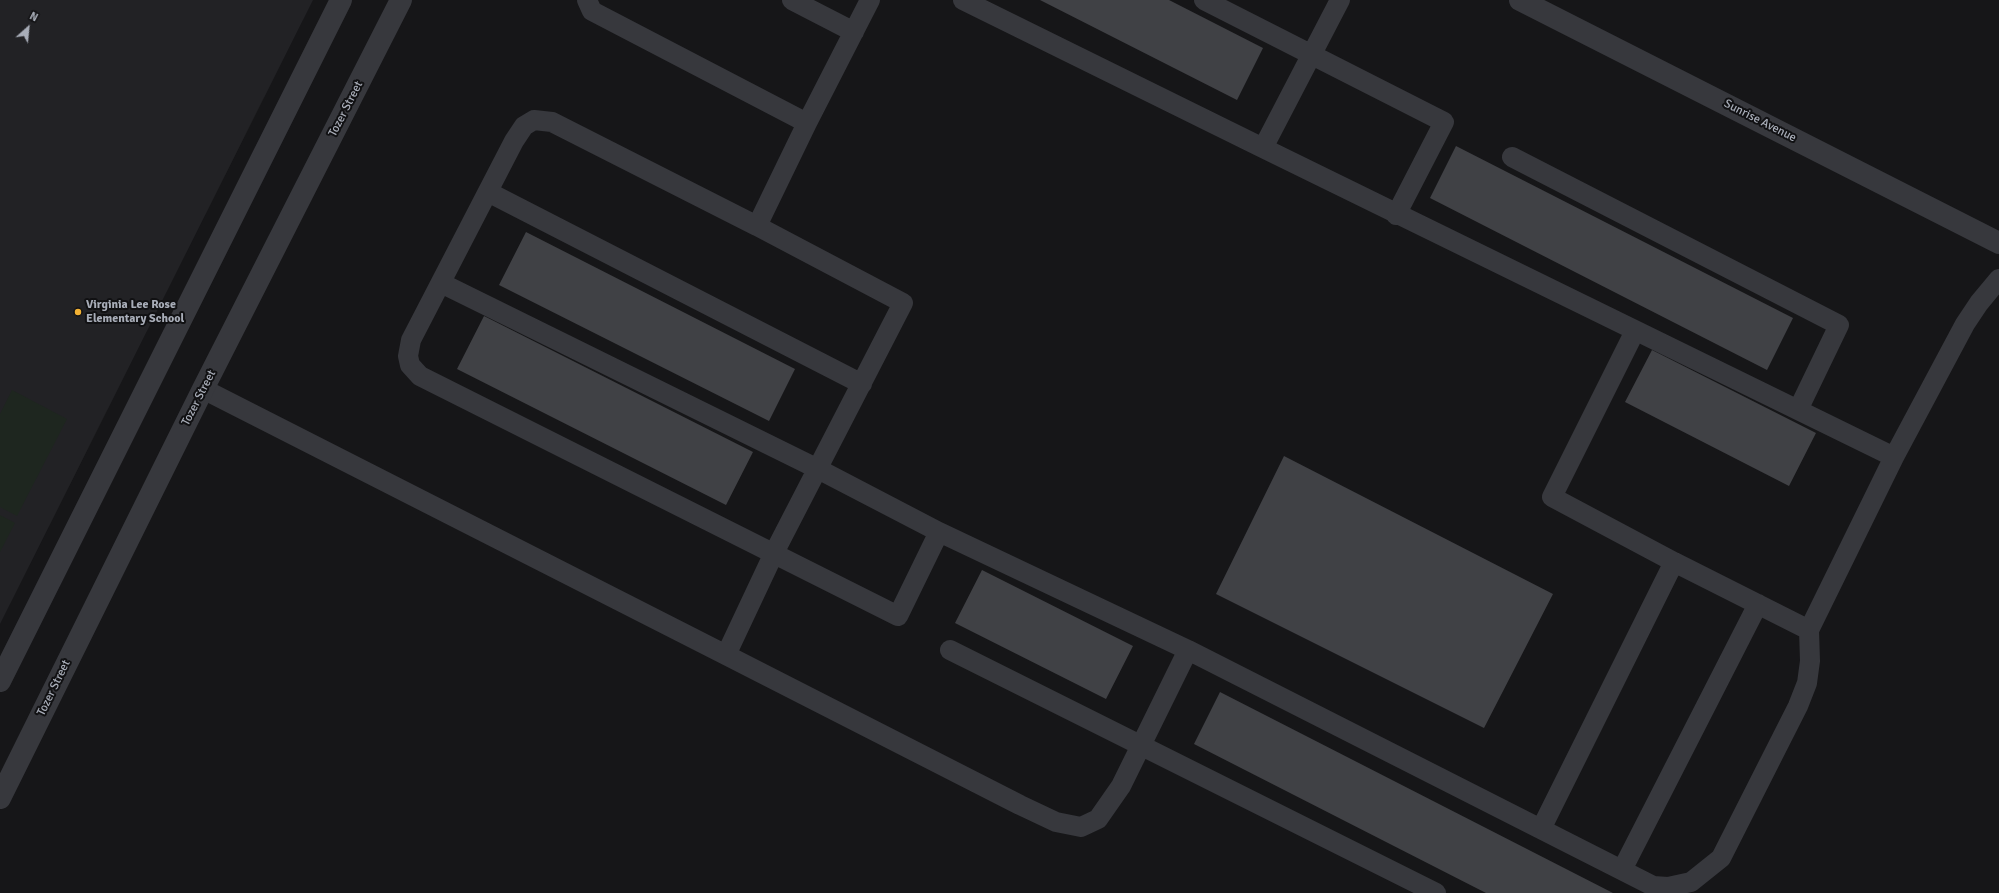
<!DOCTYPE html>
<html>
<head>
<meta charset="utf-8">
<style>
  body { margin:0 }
  #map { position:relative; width:1999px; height:893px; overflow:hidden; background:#161618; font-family:Signika,sans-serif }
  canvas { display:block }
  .north { position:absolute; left:8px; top:8px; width:40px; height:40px; -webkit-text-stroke:3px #111113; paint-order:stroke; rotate:27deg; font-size:11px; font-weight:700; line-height:16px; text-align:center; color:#a8adb8 }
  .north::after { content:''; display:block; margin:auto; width:14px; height:18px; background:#a8adb8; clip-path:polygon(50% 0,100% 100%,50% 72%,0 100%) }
</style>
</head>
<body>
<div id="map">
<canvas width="1999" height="893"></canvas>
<div class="north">N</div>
</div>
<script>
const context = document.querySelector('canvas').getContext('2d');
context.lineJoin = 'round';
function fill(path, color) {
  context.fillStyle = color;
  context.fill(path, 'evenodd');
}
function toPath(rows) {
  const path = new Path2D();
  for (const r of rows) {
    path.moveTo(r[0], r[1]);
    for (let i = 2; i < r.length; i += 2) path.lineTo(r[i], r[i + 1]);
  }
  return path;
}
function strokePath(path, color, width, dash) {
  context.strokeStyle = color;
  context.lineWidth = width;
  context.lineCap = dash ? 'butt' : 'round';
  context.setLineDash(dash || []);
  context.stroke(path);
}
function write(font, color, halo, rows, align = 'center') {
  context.font = font + ' Signika,sans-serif';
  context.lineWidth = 4;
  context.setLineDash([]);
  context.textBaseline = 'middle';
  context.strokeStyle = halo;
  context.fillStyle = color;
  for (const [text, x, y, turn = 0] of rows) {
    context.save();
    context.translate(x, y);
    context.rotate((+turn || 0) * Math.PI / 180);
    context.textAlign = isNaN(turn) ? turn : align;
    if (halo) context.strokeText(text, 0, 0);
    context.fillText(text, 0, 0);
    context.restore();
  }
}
const built = toPath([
  [0,0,313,0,0,624]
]);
const green = toPath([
  [12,390,67,419,17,516,0,507,0,414],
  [0,515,15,523,0,552]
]);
const building = toPath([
  [1040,0,1169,0,1263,48,1237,100],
  [1456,146,1793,318,1767,370,1430,198],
  [526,232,795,369,769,421,499,285],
  [484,316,753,452,726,505,457,369],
  [1652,350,1816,433,1789,486,1625,402],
  [1284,456,1553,594,1484,728,1216,594],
  [982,570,1133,646,1106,699,955,623],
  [1220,692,1613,893,1486,893,1194,744]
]);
const service = toPath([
  [587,0,592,11,807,123],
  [792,0,854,32],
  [963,0,1263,148,1340,0],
  [1204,0,1444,122,1396,215],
  [1512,157,1839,325,1798,410],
  [488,192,862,384],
  [757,226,552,122,534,120,524,126,514,141,411,340,408,356,410,365,420,376,898,616,939,532],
  [441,283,818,469,939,532,1188,650],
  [1635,331,1552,497,1674,562,1809,630],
  [203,389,726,655,774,553,903,303,757,226,807,123,870,0],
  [1894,457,1965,324,1979,303,1999,279],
  [950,650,1436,893],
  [726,655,1020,805,1056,822,1081,827,1098,819,1121,786,1188,650,1653,886,1668,887,1691,882,1721,858,1798,706,1807,683,1810,661,1809,630,1894,457,1263,148],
  [1541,829,1674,562],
  [1622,870,1758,604]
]);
const minor = toPath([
  [1520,0,1999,243]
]);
const tertiary = toPath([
  [0,681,341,0],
  [0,798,203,389,401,0]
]);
const markers = [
  [78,312,4,"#f2b134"]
];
const streetNames = [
  ["Tozer Street",346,109,-63],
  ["Sunrise Avenue",1760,121,27],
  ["Tozer Street",199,398,-63],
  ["Tozer Street",54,688,-64]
];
const poiNames = [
  ["Virginia Lee Rose",86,305],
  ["Elementary School",86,319]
];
fill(built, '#222225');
fill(green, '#1e261f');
fill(building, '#404145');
strokePath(service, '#37383d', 20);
strokePath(minor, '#37383d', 22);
strokePath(tertiary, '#37383d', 22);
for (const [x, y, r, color] of markers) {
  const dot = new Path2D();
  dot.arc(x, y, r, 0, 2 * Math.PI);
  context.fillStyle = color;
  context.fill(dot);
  strokePath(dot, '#111113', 1.5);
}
write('12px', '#a8adb8', '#111113', streetNames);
write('bold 12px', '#a8adb8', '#111113', poiNames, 'left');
</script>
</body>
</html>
